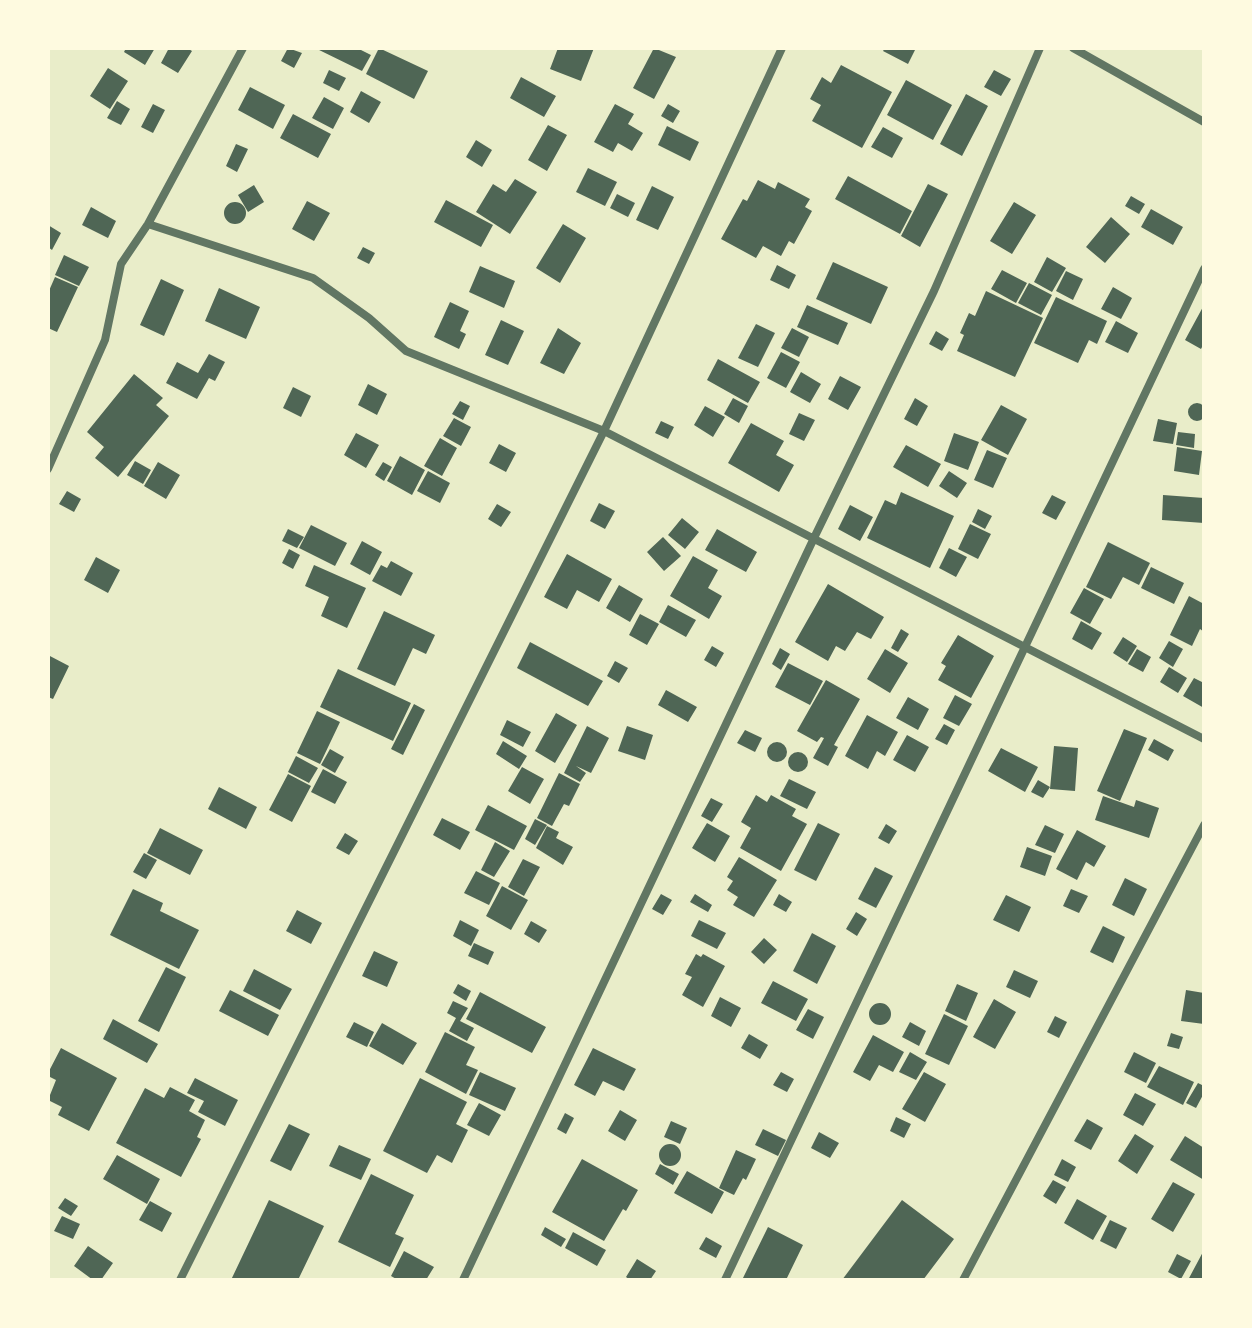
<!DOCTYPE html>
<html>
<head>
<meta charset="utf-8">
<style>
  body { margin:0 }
  #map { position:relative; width:1252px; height:1328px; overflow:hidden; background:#e9edc9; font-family:"Alegreya Sans",sans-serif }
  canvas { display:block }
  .frame { position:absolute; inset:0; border:50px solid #fefae0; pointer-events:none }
</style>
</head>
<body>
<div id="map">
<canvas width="1252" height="1328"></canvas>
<div class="frame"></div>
</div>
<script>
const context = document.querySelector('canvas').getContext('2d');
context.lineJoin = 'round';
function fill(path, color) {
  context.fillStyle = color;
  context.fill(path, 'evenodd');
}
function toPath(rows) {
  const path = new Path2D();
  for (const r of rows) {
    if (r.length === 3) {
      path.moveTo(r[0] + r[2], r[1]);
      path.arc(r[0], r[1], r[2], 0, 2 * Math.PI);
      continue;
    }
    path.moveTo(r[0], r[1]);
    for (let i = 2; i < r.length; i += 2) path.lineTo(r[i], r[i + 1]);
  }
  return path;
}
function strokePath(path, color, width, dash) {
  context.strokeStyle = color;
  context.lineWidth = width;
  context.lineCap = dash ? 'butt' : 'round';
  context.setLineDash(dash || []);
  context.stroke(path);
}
const building = toPath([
  [126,48,155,48,145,65,124,52],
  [169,48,187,48,192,51,178,73,161,63],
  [288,48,302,53,294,68,281,61],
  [315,48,357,48,371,55,362,71],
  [379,48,428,71,414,99,366,74],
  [558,48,594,48,581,81,550,69],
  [654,48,676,57,654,99,633,88],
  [885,48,916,48,908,64,883,51],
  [841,65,892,92,862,148,812,121,821,105,810,99,822,77,831,83],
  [108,68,128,81,110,109,90,96],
  [329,70,346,78,339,91,323,83],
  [994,70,1011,79,1001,96,984,87],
  [521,77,556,96,544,117,510,98],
  [906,80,952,105,933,140,887,115],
  [250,87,285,105,273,129,238,110],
  [361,91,381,102,369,123,350,112],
  [966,94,988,106,962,156,940,144],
  [324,97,344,108,333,129,312,118],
  [117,101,130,109,121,125,107,118],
  [153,104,165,110,153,133,141,127],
  [615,104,634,114,628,124,643,133,632,151,618,143,613,152,594,142],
  [668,104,680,111,673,123,661,116],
  [293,114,331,134,318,158,280,138],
  [548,125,567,135,547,171,528,160],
  [667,126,699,142,690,161,658,145],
  [883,127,903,138,892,158,871,147],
  [476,140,492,150,482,167,466,157],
  [236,144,248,149,237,172,226,166],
  [588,168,617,182,605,206,576,192],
  [848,176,912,211,900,234,835,199],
  [515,179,537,192,510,234,476,212,493,184,506,192],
  [758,180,775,189,778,182,810,199,805,207,812,211,794,244,789,241,781,256,763,246,756,258,721,239,743,199,747,201],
  [928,184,948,194,920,247,901,236],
  [254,185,264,202,248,212,238,195],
  [652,186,674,197,658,230,636,220],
  [617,194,635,203,628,217,610,208],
  [1131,196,1145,204,1139,214,1125,206],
  [446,200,493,225,481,247,434,222],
  [307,201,330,213,314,241,292,229],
  [235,213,11],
  [1014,202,1036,215,1012,254,990,241],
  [91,207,116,221,108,238,82,225],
  [1151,209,1183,227,1173,245,1141,227],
  [1111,217,1130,234,1105,263,1086,247],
  [563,224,586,238,560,283,536,268],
  [48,225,61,233,52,250,48,247],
  [363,247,375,253,369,264,357,258],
  [64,255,89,267,79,286,55,275],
  [1047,257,1066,268,1052,292,1034,282],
  [833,262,888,287,871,324,816,299],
  [777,265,796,275,789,289,770,280],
  [480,266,515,281,504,308,469,292],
  [1002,270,1027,283,1016,303,991,289],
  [1066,271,1083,279,1073,300,1056,291],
  [55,277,78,287,57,332,48,328,48,293],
  [161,279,184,290,164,336,140,325],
  [1029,283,1052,295,1041,315,1018,303],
  [1113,287,1132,298,1121,319,1101,309],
  [219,288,260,307,246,339,205,321],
  [986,291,1043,318,1015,377,957,351,964,335,960,333,969,313,975,316],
  [1056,297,1107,321,1097,344,1089,340,1078,363,1034,343],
  [450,302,469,311,460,331,466,334,459,349,434,337],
  [807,305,848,323,838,345,797,327],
  [1204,305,1204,343,1201,349,1185,340],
  [501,320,524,331,508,365,485,355],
  [1116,321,1138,333,1128,353,1105,342],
  [756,324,775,333,758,367,738,358],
  [558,328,581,343,564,374,540,363],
  [792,328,809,337,799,357,781,348],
  [936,331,949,339,942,351,929,344],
  [781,352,800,362,786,388,767,378],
  [209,354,225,362,215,381,209,378,197,399,166,383,177,362,198,373],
  [718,359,760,382,748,403,707,380],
  [801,372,821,384,810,403,790,392],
  [134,374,163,398,156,405,169,416,118,477,95,458,104,447,87,432],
  [840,376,861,387,848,410,828,399],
  [368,384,387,394,377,415,358,405],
  [293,387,311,396,301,417,283,408],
  [733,398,748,406,739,423,724,414],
  [915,398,928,406,917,426,904,419],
  [460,401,470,406,463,420,452,414],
  [1197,412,9],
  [1001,405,1027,419,1008,455,981,440],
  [705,406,725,417,713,437,694,425],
  [799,413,815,420,804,441,789,434],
  [454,418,471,427,461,446,443,436],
  [1158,419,1177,423,1173,444,1153,441],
  [661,421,674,427,668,439,655,433],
  [751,423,784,441,776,455,794,465,779,492,728,463],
  [1178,432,1195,434,1194,448,1176,445],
  [356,433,379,445,366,468,344,455],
  [954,433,979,442,968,470,944,461],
  [440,438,457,448,442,476,424,466],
  [499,444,516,453,506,472,489,463],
  [906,445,941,464,928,487,893,467],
  [1177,447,1202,451,1199,475,1174,471],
  [987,450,1007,458,993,488,974,480],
  [400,456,425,470,412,495,387,481],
  [135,461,151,470,143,484,127,475],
  [158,462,180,475,166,499,144,486],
  [383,462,392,467,384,481,375,475],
  [428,471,450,483,440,503,417,491],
  [949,471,967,483,957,498,939,486],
  [67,491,81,499,74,512,59,504],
  [901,492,954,516,930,568,867,538,885,500,896,505],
  [1052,495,1066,502,1056,520,1042,513],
  [1163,495,1204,498,1204,523,1162,520],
  [599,503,615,511,605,529,590,521],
  [497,504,511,512,501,527,488,519],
  [850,505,873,517,860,541,838,529],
  [978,509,992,516,985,529,972,522],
  [682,518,699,532,685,549,668,535],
  [970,524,991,534,978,559,958,549],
  [311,525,347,543,335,566,299,548],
  [288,529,304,537,297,548,282,541],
  [717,529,757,552,746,572,705,550],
  [663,537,681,556,664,571,647,552],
  [362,541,382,552,370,575,350,564],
  [1108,542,1150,563,1139,585,1123,577,1111,599,1086,587],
  [949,548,967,557,956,577,939,568],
  [289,549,300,555,293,569,282,563],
  [567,554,612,579,599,602,577,590,567,609,544,597],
  [693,556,718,570,708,588,722,596,709,619,670,596],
  [96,557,120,570,108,593,84,580],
  [391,561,413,573,401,596,372,581,381,565,387,568],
  [314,565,366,588,347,628,321,616,329,597,305,586],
  [1151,567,1184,583,1174,604,1141,588],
  [828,584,884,617,871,639,857,632,845,651,836,646,828,661,795,642],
  [619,585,643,599,630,622,606,608],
  [1084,588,1104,599,1090,624,1070,613],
  [1189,596,1204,604,1204,632,1200,629,1192,646,1170,635],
  [668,605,696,620,686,637,659,622],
  [384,611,435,635,426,654,413,648,395,686,357,669],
  [640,614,659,624,647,645,629,635],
  [1081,621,1102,633,1092,650,1072,639],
  [901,629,909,634,898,652,891,648],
  [958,635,994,656,971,698,938,680,946,666,941,663],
  [1123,637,1137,646,1127,662,1113,653],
  [1169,641,1183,649,1173,667,1159,658],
  [530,642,603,681,588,706,517,668],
  [712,646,724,653,716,667,704,660],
  [780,648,790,654,781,670,772,664],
  [885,649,908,663,890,693,867,679],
  [1137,649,1151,657,1143,672,1128,664],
  [48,655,69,666,53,699,48,697],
  [615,661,628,668,619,683,607,676],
  [788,663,823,681,810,705,775,687],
  [1169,667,1187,678,1178,693,1160,682],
  [338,669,411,703,393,741,320,707],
  [1194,678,1204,683,1204,708,1183,696],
  [826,680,860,699,834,745,838,747,828,766,813,758,824,738,821,737,817,742,797,731],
  [666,690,697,707,688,722,658,705],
  [955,695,972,704,959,726,943,718],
  [908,697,929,709,918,730,896,718],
  [414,704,425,710,403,755,391,749],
  [317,711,340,722,320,764,297,753],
  [556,713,577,725,555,763,535,751],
  [867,715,898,732,885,756,877,751,868,769,845,756],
  [507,720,531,732,523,747,500,735],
  [944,724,955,730,947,745,935,739],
  [587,726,609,738,591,773,576,766,586,773,580,782,564,773],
  [627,726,653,735,645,760,618,751],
  [1124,729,1147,738,1120,801,1097,791],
  [745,730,762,738,755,752,737,743],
  [907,735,929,747,915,772,893,760],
  [1154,739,1174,750,1168,761,1148,750],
  [503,741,527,756,519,769,496,754],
  [777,752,10],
  [1054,746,1078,748,1075,791,1050,789],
  [1001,748,1038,767,1025,792,988,771],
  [330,749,344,757,335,773,321,765],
  [798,762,10],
  [296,756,318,768,309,783,288,772],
  [522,767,544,779,530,804,508,791],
  [323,769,347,782,335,804,311,792],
  [559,773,580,784,569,806,564,804,552,826,537,818],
  [288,774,311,786,292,822,269,810],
  [789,779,816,792,807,809,780,796],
  [1038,780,1050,787,1043,798,1031,792],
  [219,787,257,807,246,829,208,809],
  [756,795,767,802,771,795,796,809,792,816,807,824,781,871,740,848,751,828,741,822],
  [1103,796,1134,807,1136,800,1159,808,1149,838,1095,820],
  [711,798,723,804,712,822,701,816],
  [488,805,527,826,514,850,475,830],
  [442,818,470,832,460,850,433,835],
  [535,819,547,825,535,845,525,839],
  [707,823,730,836,715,862,692,848],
  [818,823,840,834,816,881,794,870],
  [886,824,897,831,889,844,878,838],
  [1045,825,1064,834,1055,853,1035,845],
  [547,826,559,832,556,838,573,847,563,865,536,848],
  [160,828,203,850,190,875,147,853],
  [1077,830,1106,846,1094,867,1086,862,1077,880,1056,869],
  [345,833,358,841,349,855,336,848],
  [495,842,510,851,494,877,481,870],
  [1027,847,1052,856,1045,876,1020,867],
  [144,853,157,860,146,879,133,872],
  [739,857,777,880,754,917,733,905,738,897,727,890,733,881,727,877],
  [523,859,540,867,524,896,508,887],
  [875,867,893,876,876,908,858,899],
  [476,871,500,883,489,905,464,893],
  [1125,878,1147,889,1134,916,1112,905],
  [502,886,528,900,511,930,486,916],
  [133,889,163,903,160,911,199,930,179,969,110,935],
  [1071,889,1088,896,1079,913,1063,906],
  [661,894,672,900,663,915,652,909],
  [695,894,712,905,708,912,690,902],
  [779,894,792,902,786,912,773,905],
  [1006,895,1031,907,1019,932,993,920],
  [297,910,322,923,311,944,286,931],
  [856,912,867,919,857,936,846,929],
  [460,920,479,930,471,946,453,936],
  [699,920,726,933,717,949,691,936],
  [531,921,547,930,539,943,524,934],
  [1103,926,1125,937,1113,963,1090,952],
  [812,933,836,946,817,984,793,971],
  [764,938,777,950,764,964,751,952],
  [474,943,494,952,488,965,468,956],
  [374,951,398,962,387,987,362,976],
  [696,954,701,957,703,954,725,966,703,1007,682,995,692,977,685,974],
  [166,967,186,977,159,1032,138,1021],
  [254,969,292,989,280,1010,243,991],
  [1014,970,1038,981,1030,998,1006,987],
  [773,981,808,999,796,1021,761,1003],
  [458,984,471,991,466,1001,453,993],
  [957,984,978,993,966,1021,945,1011],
  [230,990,279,1015,268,1036,219,1011],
  [1186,990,1204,993,1204,1024,1181,1021],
  [480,992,546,1027,532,1053,466,1019],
  [720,997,741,1008,731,1027,711,1016],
  [994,999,1016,1012,995,1049,973,1037],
  [453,1001,468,1008,460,1021,474,1028,467,1041,449,1031,456,1018,447,1013],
  [880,1014,11],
  [808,1009,824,1017,813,1039,796,1030],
  [944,1014,968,1026,949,1065,925,1054],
  [1055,1016,1067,1022,1059,1038,1047,1032],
  [113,1019,158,1044,147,1063,103,1039],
  [354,1022,374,1032,367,1047,346,1037],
  [910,1022,926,1031,919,1046,902,1037],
  [382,1023,417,1043,403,1065,369,1046],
  [445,1032,475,1047,466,1065,478,1070,466,1094,425,1072],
  [1171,1033,1183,1037,1179,1049,1167,1046],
  [749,1034,768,1045,760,1059,741,1048],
  [873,1035,904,1052,893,1072,879,1065,870,1081,853,1072],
  [61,1048,117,1078,89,1131,58,1115,62,1107,48,1100,56,1080,48,1076,48,1073],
  [593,1048,636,1069,624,1091,603,1081,595,1096,574,1085],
  [910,1052,927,1062,916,1080,899,1072],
  [1134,1052,1156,1063,1146,1083,1124,1072],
  [1159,1066,1194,1082,1183,1105,1147,1087],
  [480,1072,516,1088,505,1111,469,1095],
  [781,1072,794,1079,787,1092,773,1085],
  [924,1072,946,1084,925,1122,902,1109],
  [195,1078,238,1100,225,1126,198,1112,204,1101,187,1093],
  [420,1078,467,1102,456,1124,468,1130,452,1163,437,1155,427,1173,383,1151],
  [1198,1083,1204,1086,1204,1093,1196,1108,1186,1103],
  [170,1087,195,1100,189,1111,205,1120,197,1137,201,1139,181,1177,116,1143,145,1088,164,1098],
  [1135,1093,1156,1104,1143,1126,1123,1115],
  [479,1103,501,1115,489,1136,467,1125],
  [620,1110,637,1120,625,1141,608,1131],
  [565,1113,574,1118,566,1134,557,1129],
  [896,1117,911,1124,904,1138,890,1131],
  [1087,1119,1103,1128,1091,1150,1074,1141],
  [671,1121,687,1128,680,1144,664,1137],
  [289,1124,310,1134,291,1171,270,1161],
  [763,1129,786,1140,778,1156,755,1145],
  [819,1132,839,1143,830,1158,811,1148],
  [1135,1134,1154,1146,1137,1174,1118,1161],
  [1185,1136,1204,1148,1204,1180,1170,1160],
  [670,1155,11],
  [339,1145,371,1159,361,1180,329,1166],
  [736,1150,756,1159,746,1180,743,1178,734,1195,719,1188],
  [117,1155,160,1179,147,1204,103,1179],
  [582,1159,638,1190,626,1211,623,1209,604,1241,552,1212],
  [1062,1159,1076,1167,1068,1182,1054,1175],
  [660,1164,679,1174,673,1185,655,1174],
  [687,1171,724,1192,712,1214,674,1193],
  [371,1174,414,1195,395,1234,404,1238,390,1267,338,1242],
  [1053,1180,1066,1187,1056,1204,1043,1196],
  [1173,1182,1195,1194,1173,1232,1151,1219],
  [65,1198,78,1206,71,1216,58,1208],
  [1077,1199,1107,1216,1093,1240,1064,1223],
  [269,1200,324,1226,298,1280,231,1280],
  [902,1200,954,1239,923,1280,842,1280],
  [150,1201,172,1213,162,1232,139,1220],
  [62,1216,80,1224,73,1239,54,1231],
  [1110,1220,1127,1228,1116,1249,1100,1241],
  [545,1227,566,1239,561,1247,541,1235],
  [768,1227,803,1245,786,1280,742,1280],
  [573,1232,606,1250,597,1266,565,1248],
  [706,1237,722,1246,716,1258,699,1249],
  [88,1246,113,1263,101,1280,93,1280,74,1266],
  [1204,1250,1204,1280,1188,1280],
  [404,1251,434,1267,426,1280,398,1280,391,1276],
  [1177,1254,1191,1261,1181,1279,1168,1272],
  [637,1259,656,1271,650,1280,630,1280,626,1277]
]);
const minor = toPath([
  [1073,48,1204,122],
  [148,224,313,278,369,318,406,351,604,431,1204,739],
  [48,469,105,340,121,264,148,224,243,48],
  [180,1280,604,431,782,48],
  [463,1280,814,538,934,291,1040,48],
  [725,1280,1204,269],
  [963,1280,1204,825]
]);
fill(building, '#4f6655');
strokePath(minor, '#617663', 8);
</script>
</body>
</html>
